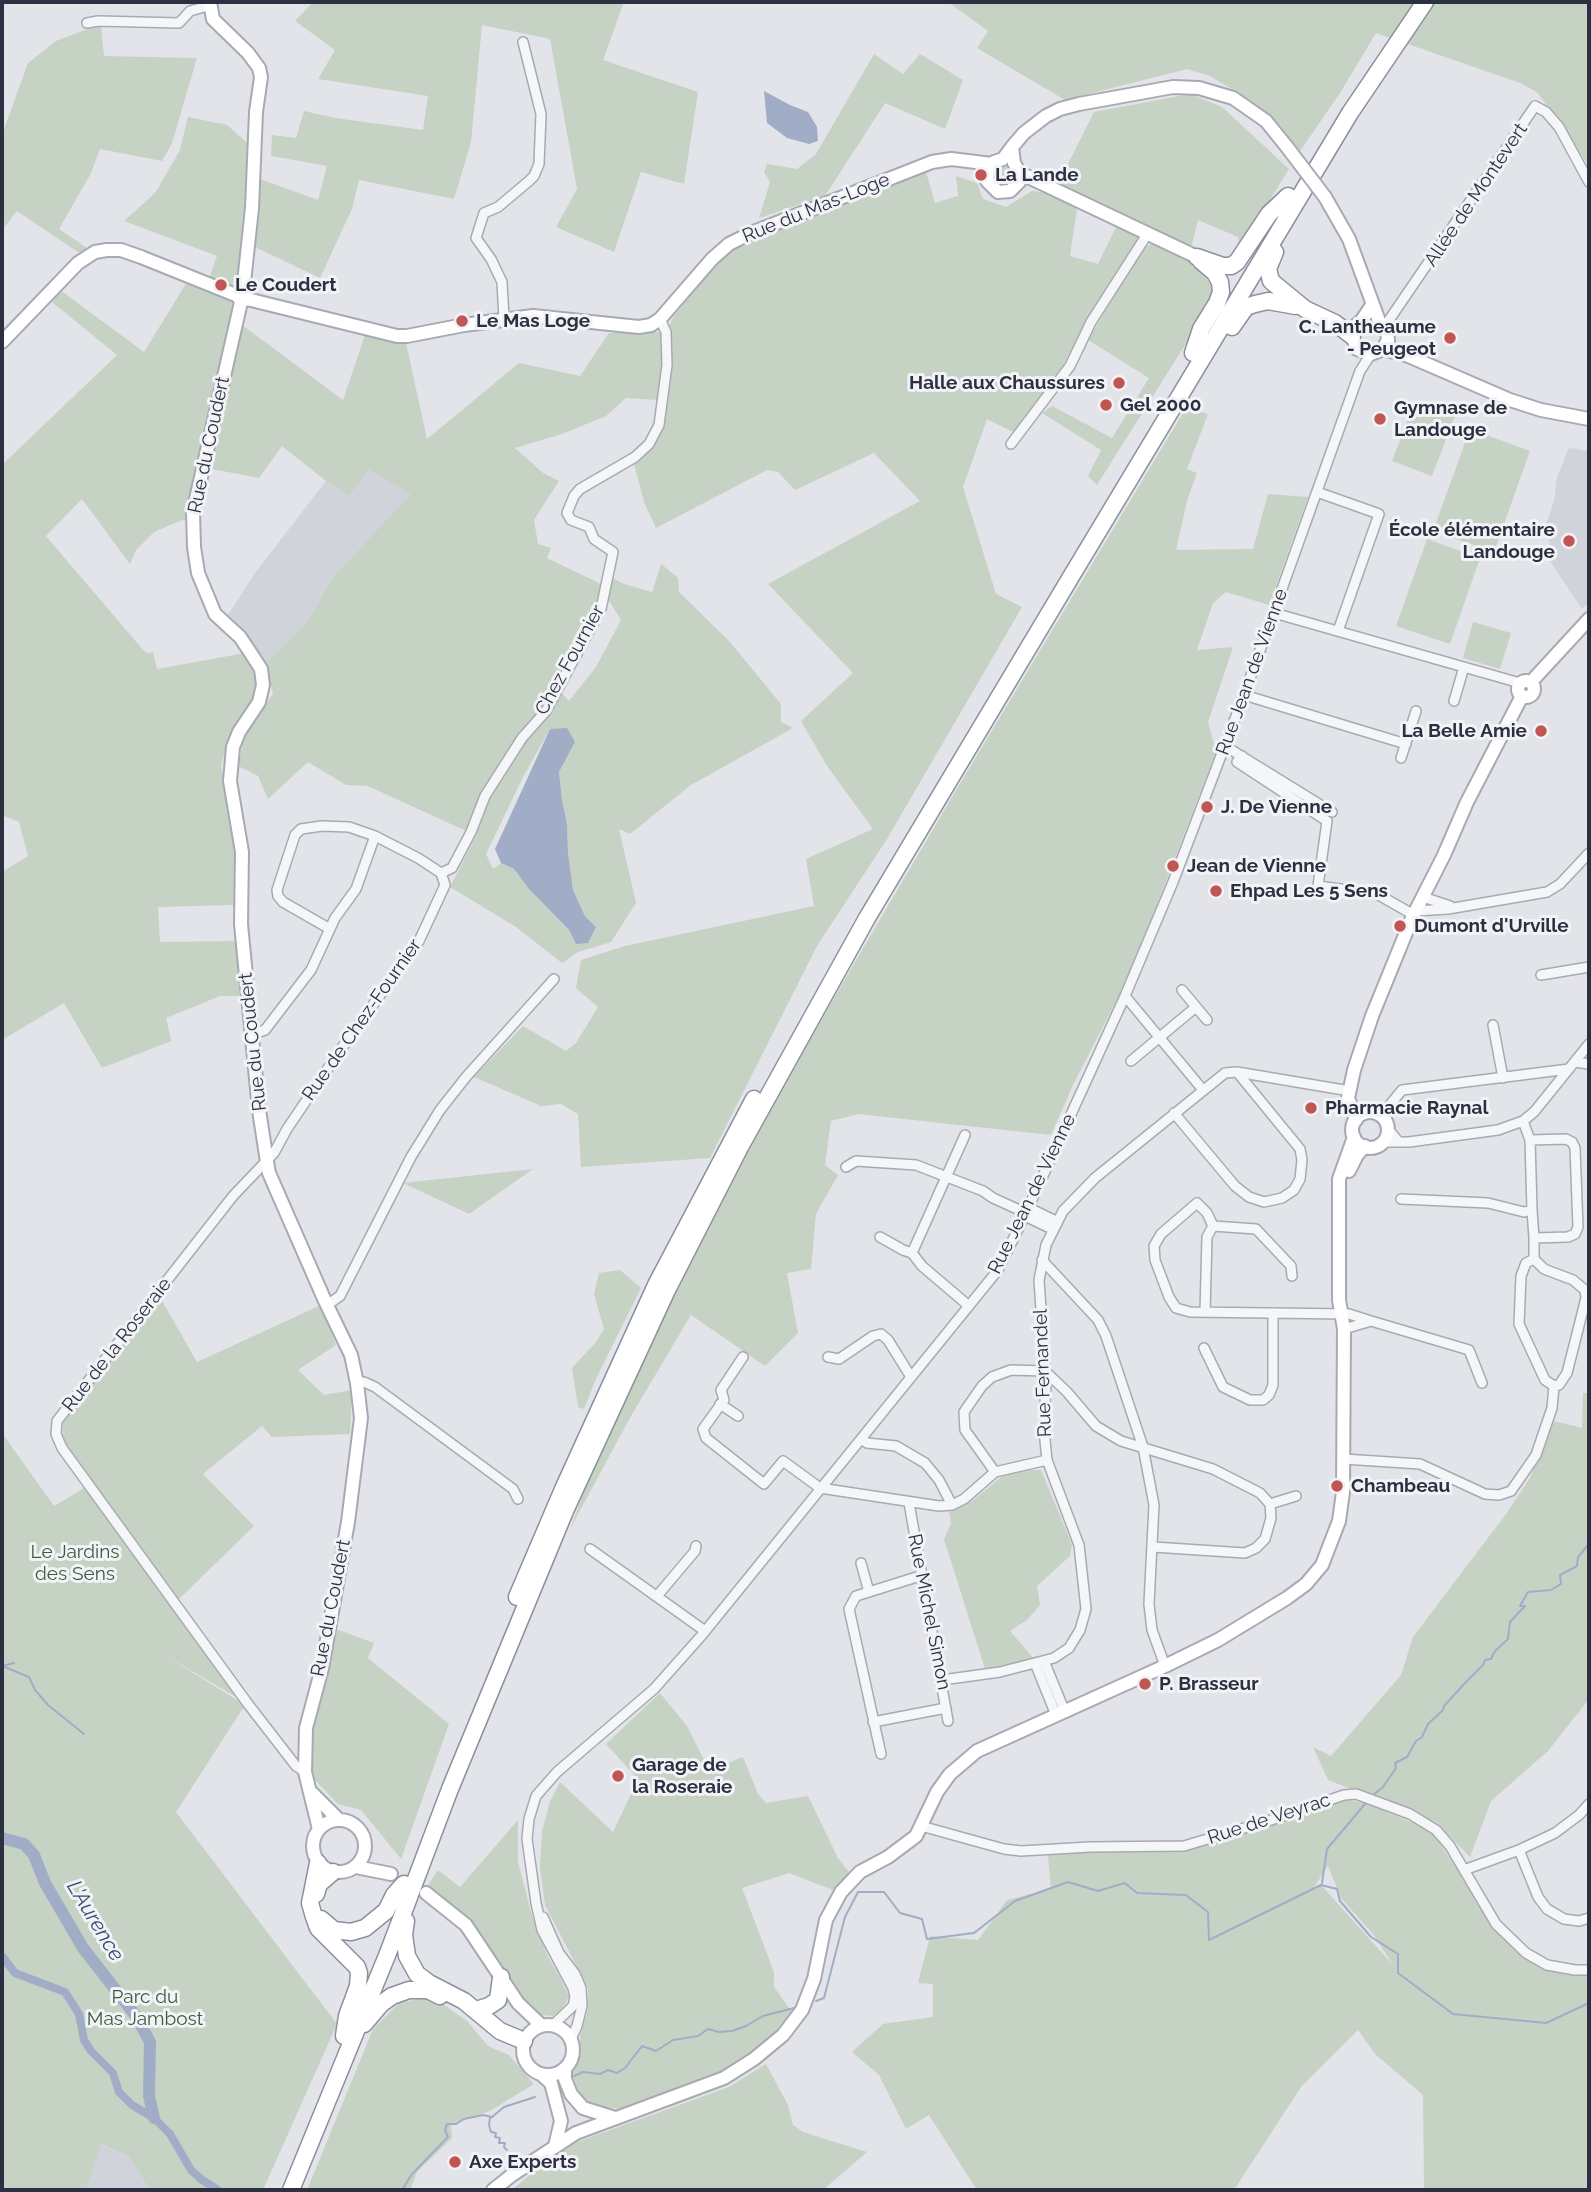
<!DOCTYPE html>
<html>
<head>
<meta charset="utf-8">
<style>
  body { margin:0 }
  #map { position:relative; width:1591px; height:2192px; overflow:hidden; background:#e3e4e9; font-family:Raleway,sans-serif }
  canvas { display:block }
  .frame { position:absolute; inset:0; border:4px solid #2c3040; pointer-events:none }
</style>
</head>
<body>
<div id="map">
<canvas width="1591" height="2192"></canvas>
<div class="frame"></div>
</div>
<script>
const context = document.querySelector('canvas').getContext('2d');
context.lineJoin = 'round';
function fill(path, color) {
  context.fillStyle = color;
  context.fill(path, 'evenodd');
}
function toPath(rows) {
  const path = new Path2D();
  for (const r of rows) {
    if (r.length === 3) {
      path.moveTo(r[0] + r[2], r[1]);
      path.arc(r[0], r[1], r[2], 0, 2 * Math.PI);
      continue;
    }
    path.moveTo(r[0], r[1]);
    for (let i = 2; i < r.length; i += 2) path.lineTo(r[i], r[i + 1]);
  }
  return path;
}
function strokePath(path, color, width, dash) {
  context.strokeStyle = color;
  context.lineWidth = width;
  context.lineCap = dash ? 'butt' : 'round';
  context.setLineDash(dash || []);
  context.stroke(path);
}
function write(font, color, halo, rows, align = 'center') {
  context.font = font + ' Raleway,sans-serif';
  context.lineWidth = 6;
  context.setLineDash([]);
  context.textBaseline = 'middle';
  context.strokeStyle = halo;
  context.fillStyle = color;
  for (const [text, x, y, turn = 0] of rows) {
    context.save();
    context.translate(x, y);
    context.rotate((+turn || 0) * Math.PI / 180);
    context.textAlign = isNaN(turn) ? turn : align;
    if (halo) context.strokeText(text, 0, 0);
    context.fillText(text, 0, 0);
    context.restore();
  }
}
const built = toPath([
  [1569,448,1589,451,1589,602,1582,609,1548,558,1552,554,1545,527,1554,501,1557,477],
  [369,470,410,494,334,576,304,626,261,669,225,624,228,615,255,573,326,481,349,496],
  [100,2144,128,2156,150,2190,86,2190]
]);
const green = toPath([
  [313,2,624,2,603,60,698,92,684,184,641,172,614,252,556,227,577,189,550,39,482,25,471,142,454,199,359,180,352,209,320,278,255,247,260,179,318,200,327,166,271,156,272,135,296,138,304,111,335,118,423,130,428,96,318,79,335,50,295,21],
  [948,2,1589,2,1589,166,1537,92,1520,83,1376,33,1340,93,1300,151,1278,123,1250,100,1210,76,1187,69,1065,100,977,48,988,31],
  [98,25,101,25,104,56,197,58,172,143,162,161,100,149,91,173,59,229,90,250,81,254,17,211,2,230,2,135,28,63,56,41],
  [874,54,903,74,920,54,963,80,945,129,885,103,825,196,759,218,770,182,764,172,767,164,797,169,816,154],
  [1190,94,1222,107,1289,169,1240,248,1238,237,1198,220,1192,245,1183,244,1057,186,1094,112],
  [188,117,227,125,252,147,240,281,234,286,209,279,217,256,124,221,156,192,180,150],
  [1003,176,10],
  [926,172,935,203,958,196,956,176,977,183,983,199,1006,207,1032,191,1049,193,1077,208,1070,256,1098,264,1117,225,1138,235,1137,242,1085,324,1058,375,1013,432,987,419,963,487,996,594,1022,607,887,839,817,946,710,1158,581,1167,578,1114,561,1104,541,1106,474,1077,523,1026,566,1051,576,1043,598,1007,576,988,581,960,625,946,814,906,806,859,873,829,827,766,801,721,853,673,768,584,920,501,874,453,795,490,778,472,767,470,656,528,644,502,634,464,659,425,666,332,674,316,718,262,736,246,805,217],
  [1154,243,1189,261,1214,287,1212,302,1097,485,1088,476,1101,450,1042,413,1052,406,1112,438,1149,378,1088,340,1143,248],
  [187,282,234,302,192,520,182,520,154,532,136,550,130,564,82,499,46,536,144,651,148,653,153,652,157,669,245,653,255,670,258,688,252,703,227,743,221,766,237,848,235,905,158,907,160,942,239,941,244,996,220,996,166,1018,171,1041,102,1068,64,1003,2,1040,2,872,28,856,19,822,2,815,2,462,4,463,117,355,52,302,60,290,144,352],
  [242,325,343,400,365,335,406,343,427,439,519,363,580,376,609,333,659,332,663,337,662,364,657,400,626,398,606,416,562,434,515,448,543,473,559,481,534,520,538,544,551,548,547,558,599,583,604,592,606,575,624,584,652,592,661,564,678,578,679,592,730,642,781,704,781,722,793,728,691,785,630,834,619,829,636,903,611,942,578,952,562,963,516,927,450,887,476,836,471,832,485,796,479,797,466,831,368,786,346,785,308,762,268,799,258,776,238,766,245,733,273,694,266,663,304,626,334,576,410,494,369,470,349,496,326,481,282,446,259,478,212,469,210,462],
  [605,594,621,620,596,667,569,701,558,689],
  [550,729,575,742,559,772,562,800,567,824,568,853,573,890,585,916,596,927,576,943,569,930,529,889,514,869,501,863,493,869,486,854,523,777],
  [1415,401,1455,416,1432,476,1392,461],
  [1186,408,1208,414,1187,469,1197,473,1187,501,1176,550,1253,549,1268,494,1308,497,1269,605,1226,592,1213,603,1197,650,1233,647,1208,722,1216,751,1132,970,1073,1085,1051,1135,858,1114,831,1121,825,1165,838,1175,816,1214,811,1269,787,1273,798,1333,765,1366,691,1315,631,1416,570,1529,593,1468,696,1249,788,1076,955,792],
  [1470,429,1530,451,1494,552,1433,531],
  [1427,539,1480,558,1450,644,1396,626],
  [1473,622,1511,633,1500,669,1463,658],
  [533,1169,469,1214,403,1183],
  [620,1270,641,1288,595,1381,584,1409,578,1407,572,1368,596,1342,604,1329,594,1294,599,1273],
  [160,1297,197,1362,321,1305,336,1345,298,1370,324,1395,352,1390,350,1434,272,1437,262,1426,203,1474,254,1526,178,1600,63,1441,63,1421],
  [1583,1393,1589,1393,1589,1699,1548,1751,1491,1801,1470,1857,1436,1822,1328,1780,1313,1747,1331,1756,1401,1675,1413,1637,1506,1514,1530,1478,1554,1421,1582,1428],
  [2,1433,54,1506,86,1487,248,1704,163,1654,245,1705,176,1812,337,2024,263,2190,150,2190,128,2156,101,2144,86,2190,2,2190],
  [1026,1470,1041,1470,1072,1545,1070,1556,1037,1586,1040,1605,1027,1620,1010,1631,1034,1659,985,1669,944,1539,951,1524,949,1512,972,1501,1001,1477],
  [333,1628,374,1643,368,1658,449,1724,401,1859,361,1810,338,1804,312,1777,313,1714],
  [660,1693,687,1726,709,1770,743,1757,758,1794,766,1803,808,1796,838,1858,849,1872,833,1890,789,1873,742,1888,774,1972,774,1987,792,2012,768,2041,724,2070,621,2109,593,2106,581,2097,571,2071,581,2055,580,2036,588,2010,588,1988,545,1905,540,1867,542,1831,550,1802,560,1782,613,1832,638,1779,606,1744],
  [1345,1799,1367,1804,1431,1830,1502,1937,1542,1968,1583,1975,1589,1974,1589,2190,1424,2190,1423,2095,1375,2054,1358,2030,1301,2087,1234,2190,977,2190,929,2115,906,2129,879,2075,852,2052,883,2024,933,2017,933,1984,918,1983,930,1936,978,1940,1007,1900,1051,1889,1047,1846,1079,1852,1191,1849],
  [1328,1866,1341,1898,1373,1934,1393,1965,1321,1885,1314,1887],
  [518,1820,518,1862,532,1916,547,1955,562,1981,569,1997,562,2009,553,2016,541,2015,526,2003,468,1920,426,1888,438,1870,460,1887],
  [425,1998,446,2006,468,2022,488,2046,509,2055,534,2084,490,2111,451,2124,452,2138,417,2172,410,2190,307,2190,373,2029,399,2003],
  [766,2064,788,2105,793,2125,803,2132,867,2152,823,2190,513,2189,544,2163,577,2142,729,2087]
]);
const water = toPath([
  [764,91,790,105,808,112,817,127,818,141,809,144,787,138,767,123],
  [567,728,575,742,559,772,562,800,567,824,568,853,573,890,585,916,596,927,588,943,576,944,569,930,529,889,514,869,501,863,495,849,550,729]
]);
const stream = toPath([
  [2,1666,29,1677,35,1690,48,1705,84,1734],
  [2,1666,14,1663],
  [1373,1795,1383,1787,1396,1768,1395,1763,1407,1757,1416,1741,1422,1737,1428,1724,1443,1710,1444,1706,1464,1684,1483,1665,1485,1660,1491,1659,1495,1651,1508,1639,1510,1622,1525,1606,1520,1606,1528,1592,1551,1590,1561,1584,1560,1575,1577,1566,1578,1557,1589,1544],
  [1322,1883,1327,1849,1365,1804],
  [816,2001,824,1998,845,1917,858,1892,884,1892,900,1913,922,1919,927,1939,974,1933,1015,1901,1068,1882,1098,1891,1125,1883,1137,1893,1186,1895,1208,1912,1209,1940,1321,1885,1337,1889,1340,1901,1371,1937,1398,1954,1398,1973,1453,2014,1546,2023,1589,2003],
  [574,2076,583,2072,600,2074,608,2070,617,2073,625,2068,642,2046,656,2051,673,2040,698,2036,708,2029,719,2032,732,2031,746,2026,763,2016,794,2008],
  [490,2118,489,2125,491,2132,496,2133,495,2137,500,2138,499,2143,505,2143,504,2147,507,2150],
  [402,2190,412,2174,448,2137,445,2130,447,2124,456,2124,464,2119,483,2115,492,2117,504,2107,535,2097]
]);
const canal = toPath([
  [2,1956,15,1973,65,1992,79,2014,84,2040,91,2051,113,2073,119,2092,132,2105,154,2118,170,2134,191,2170,202,2180,218,2190]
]);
const river = toPath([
  [2,1838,24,1844,34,1855,45,1883,83,1948,136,2016,150,2042,149,2096,154,2118]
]);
const street = toPath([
  [87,23,98,21,179,23,190,11,211,5],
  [504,319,502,282,491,259,476,238,484,213,498,207,529,181,534,176,539,164,541,114,523,42],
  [1385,326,1535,106,1546,112,1559,127,1589,182],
  [1011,444,1070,366,1091,322,1148,233],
  [1317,492,1379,514,1338,631],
  [1274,613,1520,683],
  [1244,695,1406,744],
  [1454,701,1464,667],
  [1225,746,1332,812],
  [1242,756,1237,762,1327,821,1318,886,1377,894,1414,915],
  [1401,758,1416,711],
  [441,873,452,868,471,832,485,796,522,738,546,711,601,609,613,552,594,539,589,527,571,520,567,513,574,496,580,489,635,457,649,444,659,425,667,365,666,332,660,319],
  [1423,897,1450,906],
  [1415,911,1448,909,1547,892,1560,884,1589,853],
  [330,929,283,902,278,896,277,890,295,835,301,829,322,826,349,827,375,836],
  [1541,975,1589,967],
  [1182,990,1207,1020],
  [1125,996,1203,1090],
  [1493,1025,1503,1078],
  [251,1035,265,1030,311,970,335,918,356,889,375,836,418,858,441,873],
  [1131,1061,1196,1007],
  [1575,1062,1589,1064],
  [1174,1113,1235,1186,1249,1197,1264,1202,1282,1198,1294,1190,1300,1179,1302,1160,1300,1149,1237,1072],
  [1386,1121,1388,1107,1402,1090,1569,1069],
  [1388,1129,1398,1141],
  [1530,1140,1566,1139,1572,1142,1575,1148,1578,1227,1575,1234,1568,1237,1534,1238,1532,1210],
  [1383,1142,1409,1142,1498,1130,1523,1121,1534,1112,1589,1044],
  [846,1167,856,1161,916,1165,983,1191,993,1198,1026,1213],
  [1401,1199,1488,1203,1524,1212,1532,1210,1530,1140,1523,1121],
  [1029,1208,1056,1221],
  [1025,1216,1052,1229],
  [1213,1226,1207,1213,1197,1203,1161,1234,1154,1246,1155,1260,1169,1297,1176,1308,1190,1312,1349,1314,1371,1321,1344,1329],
  [880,1237,903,1250,912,1253,922,1266,969,1306],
  [1534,1238,1534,1259,1544,1269,1573,1280,1585,1290,1586,1298,1567,1373,1559,1385,1554,1386],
  [912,1253,965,1135],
  [1534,1259,1526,1263,1521,1276,1519,1324,1545,1380,1554,1386],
  [1042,1260,1098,1320,1106,1336,1143,1447,1154,1505,1149,1604,1152,1630,1165,1666],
  [327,1305,340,1296,411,1157,440,1110,466,1077,554,979],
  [1205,1312,1207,1237,1213,1226,1256,1229,1291,1266,1292,1276],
  [1371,1321,1469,1350,1482,1383],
  [1204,1348,1223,1387,1250,1400,1263,1400,1269,1395,1273,1385,1273,1313],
  [743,1357,721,1390,724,1400,703,1429,706,1438,764,1484,783,1461,820,1488,939,1506,952,1505,964,1499,995,1472,1047,1460],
  [828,1357,839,1359,873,1336,881,1334,888,1340,911,1377],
  [357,1383,364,1382,375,1387,513,1489,518,1499],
  [720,1404,738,1416],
  [861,1439,867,1443,896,1446,925,1463,939,1480,952,1505],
  [1344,1459,1420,1464,1485,1494,1499,1495,1511,1491,1536,1455,1552,1408,1554,1386],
  [995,1472,965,1430,964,1412,982,1386,992,1377,1011,1370,1045,1371,1067,1392,1096,1426,1121,1441,1213,1469,1260,1493,1270,1504,1271,1518,1265,1539,1256,1548,1245,1553,1153,1547],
  [909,1503,948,1721],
  [1270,1504,1296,1496],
  [590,1549,705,1631],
  [861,1563,869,1592],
  [657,1596,695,1551,696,1546],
  [1044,1661,1065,1712],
  [1035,1663,1056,1715],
  [942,1680,1000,1672,1054,1658,1069,1648,1080,1630,1086,1609,1079,1545,1047,1460,1044,1430,1046,1383,1039,1280,1046,1245,1063,1211,1095,1178,1225,1073,1237,1072,1350,1091],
  [873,1722,946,1708],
  [881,1754,849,1609,856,1596,920,1576],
  [305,1772,296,1766,248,1704,62,1448,56,1434,57,1421,233,1196,274,1153,287,1129,339,1052,419,941,445,885,441,873],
  [921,1826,1004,1849,1021,1851,1090,1847,1184,1846,1271,1820,1344,1795,1356,1794,1410,1814,1436,1830,1450,1846,1496,1924,1526,1953,1547,1965,1575,1970,1589,1970],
  [1519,1850,1538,1897,1547,1909,1564,1919,1579,1921,1589,1918],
  [1464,1870,1519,1850,1555,1833,1579,1815,1589,1804],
  [543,1917,559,1953,575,1974,581,1988,582,2006,577,2026,571,2039],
  [553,2025,573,2006,575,1997,573,1988,542,1930,536,1903,527,1839,529,1819,536,1796,557,1772,654,1689,702,1635,998,1270,1026,1213,1125,996,1173,882,1244,695,1360,371,1371,354]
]);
const secondary = toPath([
  [210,2,213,19,248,53,259,68,261,77,256,112,252,208,243,292],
  [1012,147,1014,163,1020,173,1019,182,1010,191,998,192,987,181,988,168,994,162,1003,159,1012,147,1024,133,1046,116,1060,109,1079,104,1173,87,1199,88,1233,98,1266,121,1287,147],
  [1020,173,1197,257],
  [1325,197,1349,239,1379,321,1387,331,1388,340,1383,349,1371,354,1357,349,1352,336,1355,326,1362,320,1372,305],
  [247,299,397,336,407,336,464,325,533,316,639,327,651,325,660,319,712,259,729,244,751,233,932,162,951,159,992,164],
  [241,302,193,512,194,547,198,573,215,614,240,637,250,652,261,669,263,685,259,702,239,732,233,747,230,781,242,852,241,924,259,1110,267,1162,269,1173,325,1301,351,1355,357,1383,361,1418,348,1522,322,1668,306,1728,305,1772,319,1829],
  [2,342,78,263,95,252,107,250,121,250,141,257,238,296,241,302,247,299,245,292,238,296],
  [1383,349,1406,355,1510,400,1541,410,1589,419],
  [1526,689,8],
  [1531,682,1589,619],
  [1370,1130,18],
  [1356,1120,1348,1098,1354,1070,1372,1016,1412,918,1444,855,1467,802,1522,696],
  [1349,1171,1357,1155,1365,1146],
  [312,1793,339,1820],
  [339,1846,26],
  [356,1867,391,1874],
  [426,1893,466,1925,518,2003,541,2025],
  [548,2050,25],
  [565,2069,565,2079,571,2094,583,2108,615,2118],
  [542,2075,551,2083,561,2121,555,2146],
  [493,2190,512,2175,576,2133,724,2078,754,2059,783,2035,802,2010,814,1979,826,1920,841,1892,860,1872,888,1857,916,1836,937,1792,950,1774,977,1751,1165,1666,1218,1640,1287,1598,1306,1584,1322,1565,1339,1521,1343,1492,1344,1329,1339,1300,1339,1179,1354,1137]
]);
const highway = toPath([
  [1275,252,1268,269,1271,281,1305,309,1335,323,1352,336],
  [1197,257,1223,266,1231,266,1237,262,1269,214,1288,196],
  [1232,327,1246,307,1255,304,1268,301,1296,306],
  [1193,353,1201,329,1217,303,1221,292,1220,282,1215,273,1201,261],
  [517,1597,564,1487,656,1285,754,1099],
  [318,1863,310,1903,314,1917,318,1928,357,1967,359,1973,358,1986,347,2016,344,2036],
  [316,1894,319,1884,333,1872],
  [321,1919,334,1930,351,1932,365,1928,386,1911,394,1895,404,1884],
  [406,1921,404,1935,407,1956,417,1974,429,1983,464,2001,500,2031,524,2041],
  [476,2010,489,2006,498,2000,501,1977],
  [364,2024,381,2004,392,1996,409,1990,428,1990,440,1996],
  [291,2190,388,1953,450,1789,565,1511,667,1290,740,1147,867,918,1072,575,1350,113,1425,2]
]);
const secondaryBridge = toPath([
  [1287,147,1325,197]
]);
const markers = [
  [981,175,7,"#c15554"],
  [221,285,7,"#c15554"],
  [462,321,7,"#c15554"],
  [1450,338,7,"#c15554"],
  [1119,383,7,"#c15554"],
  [1106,405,7,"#c15554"],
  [1380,419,7,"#c15554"],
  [1569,541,7,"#c15554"],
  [1541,731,7,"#c15554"],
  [1207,807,7,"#c15554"],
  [1173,866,7,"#c15554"],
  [1216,891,7,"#c15554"],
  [1400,926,7,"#c15554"],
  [1311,1108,7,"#c15554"],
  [1337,1486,7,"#c15554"],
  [1145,1684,7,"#c15554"],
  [618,1776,7,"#c15554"],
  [455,2162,7,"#c15554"]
];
const poiNames = [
  ["La Lande",995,175],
  ["Le Coudert",235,285],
  ["Le Mas Loge",476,321],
  ["C. Lantheaume",1436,327,"right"],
  ["- Peugeot",1436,349,"right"],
  ["Halle aux Chaussures",1105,383,"right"],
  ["Gel 2000",1120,405],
  ["Gymnase de",1394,408],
  ["Landouge",1394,430],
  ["École élémentaire",1555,530,"right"],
  ["Landouge",1555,552,"right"],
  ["La Belle Amie",1527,731,"right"],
  ["J. De Vienne",1221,807],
  ["Jean de Vienne",1187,866],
  ["Ehpad Les 5 Sens",1230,891],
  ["Dumont d'Urville",1414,926],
  ["Pharmacie Raynal",1325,1108],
  ["Chambeau",1351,1486],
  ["P. Brasseur",1159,1684],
  ["Garage de",632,1765],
  ["la Roseraie",632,1787],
  ["Axe Experts",469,2162]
];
const streetNames = [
  ["Allée de Montevert",1476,195,-56],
  ["Rue du Mas-Loge",816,208,-22],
  ["Rue du Coudert",209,445,-78],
  ["Chez Fournier",570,660,-61],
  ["Rue Jean de Vienne",1252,672,-70],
  ["Rue de Chez-Fournier",362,1020,-55],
  ["Rue du Coudert",253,1042,-96],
  ["Rue Jean de Vienne",1032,1194,-64],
  ["Rue de la Roseraie",117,1345,-52],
  ["Rue Fernandel",1043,1373,-92],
  ["Rue du Coudert",331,1608,-79],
  ["Rue Michel Simon",929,1612,79],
  ["Rue de Veyrac",1269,1819,-18]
];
const parkNames = [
  ["Le Jardins",75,1552],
  ["des Sens",75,1574],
  ["Parc du",145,1997],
  ["Mas Jambost",145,2019]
];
const waterNames = [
  ["L'Aurence",95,1921,59]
];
fill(built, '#d1d3db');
fill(green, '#c6d2c4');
fill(water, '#a1adc6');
strokePath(stream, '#a1adc6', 2);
strokePath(canal, '#a1adc6', 8);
strokePath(river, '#a1adc6', 12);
strokePath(street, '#a8aab3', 12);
strokePath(secondary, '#a8aab3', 16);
strokePath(highway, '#8b909f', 19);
strokePath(street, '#f5f6f8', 9);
strokePath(secondary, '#fff', 12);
strokePath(highway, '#fff', 16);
strokePath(secondaryBridge, '#a8aab3', 16, []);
strokePath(secondaryBridge, '#fff', 12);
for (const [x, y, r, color] of markers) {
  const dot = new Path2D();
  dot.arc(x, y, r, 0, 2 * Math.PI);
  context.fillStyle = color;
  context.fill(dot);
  strokePath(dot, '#f2f3f7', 2.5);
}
write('bold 19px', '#2c3040', '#f2f3f7', poiNames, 'left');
write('19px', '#2c3040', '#f2f3f7', streetNames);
write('19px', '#3c5a3b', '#f2f3f7', parkNames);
write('italic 21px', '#3a4a70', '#f2f3f7', waterNames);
</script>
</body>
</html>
